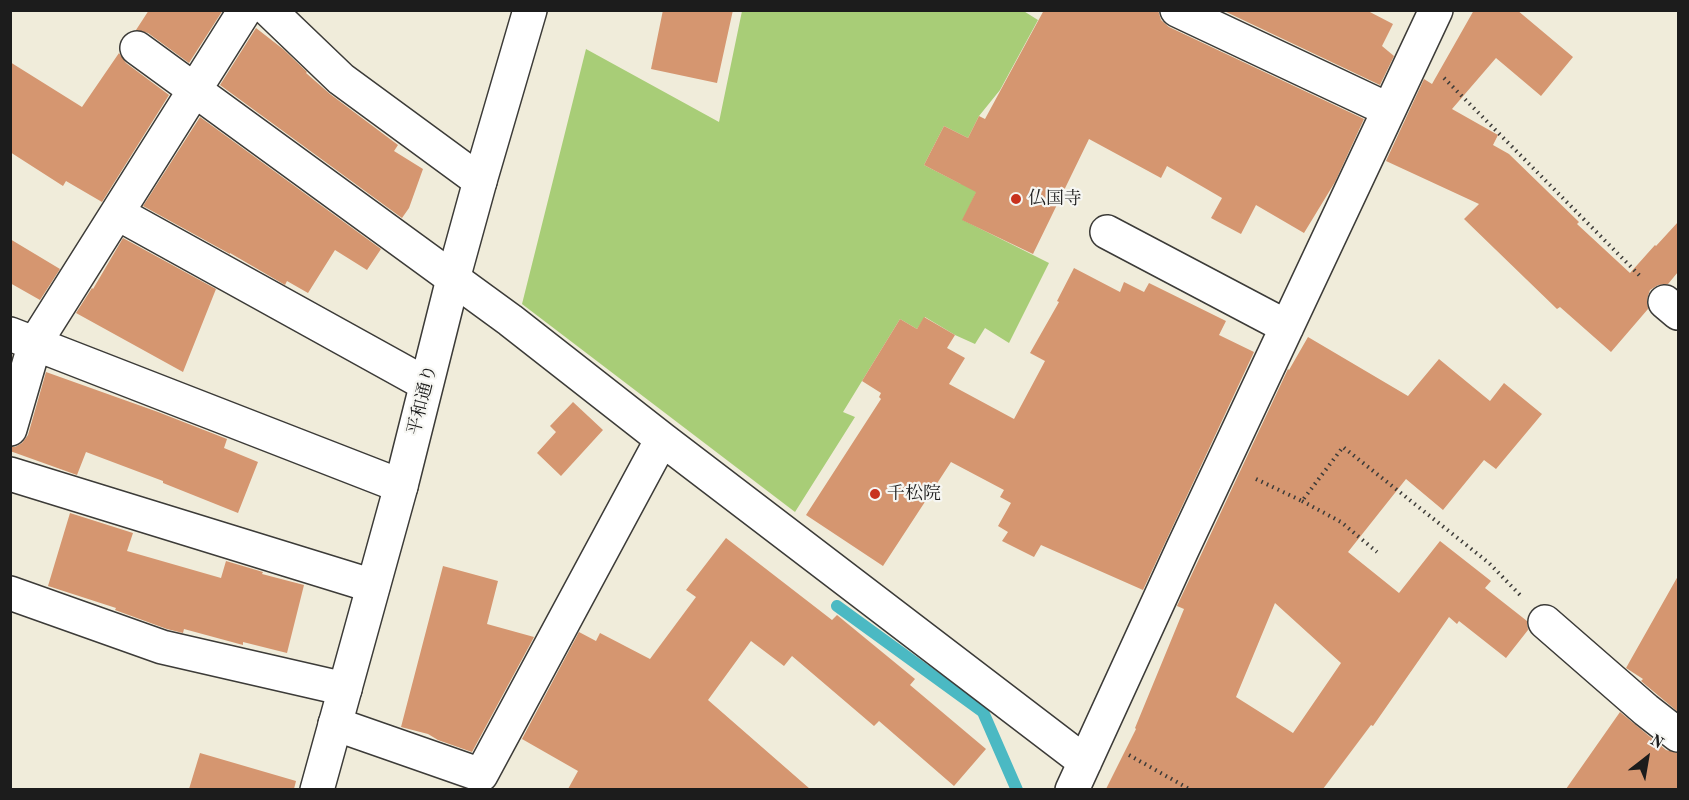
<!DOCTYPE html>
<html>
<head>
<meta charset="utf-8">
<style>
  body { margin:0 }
  #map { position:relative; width:1689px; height:800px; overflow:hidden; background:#f0ecda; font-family:"Old Standard TT",serif }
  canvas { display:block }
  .frame { position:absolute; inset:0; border:12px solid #1c1c1c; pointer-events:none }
  .north { position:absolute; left:1617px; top:728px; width:60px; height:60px; -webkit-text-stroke:4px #f6f6f2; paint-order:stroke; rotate:31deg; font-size:16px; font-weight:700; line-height:24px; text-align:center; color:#1c1c1c }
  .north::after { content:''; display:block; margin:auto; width:21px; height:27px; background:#1c1c1c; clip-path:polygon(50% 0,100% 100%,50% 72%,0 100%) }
</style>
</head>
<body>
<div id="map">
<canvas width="1689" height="800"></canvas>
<div class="frame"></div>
<div class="north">N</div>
</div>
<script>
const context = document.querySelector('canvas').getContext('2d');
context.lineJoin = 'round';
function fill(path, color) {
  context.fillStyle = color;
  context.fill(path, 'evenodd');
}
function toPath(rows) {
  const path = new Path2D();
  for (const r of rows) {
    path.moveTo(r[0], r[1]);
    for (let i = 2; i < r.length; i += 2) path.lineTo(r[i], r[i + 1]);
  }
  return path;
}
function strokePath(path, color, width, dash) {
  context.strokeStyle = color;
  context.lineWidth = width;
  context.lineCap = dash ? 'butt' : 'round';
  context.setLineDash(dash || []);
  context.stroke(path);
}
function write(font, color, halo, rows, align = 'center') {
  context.font = font + ' "Old Standard TT","Noto Serif JP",serif';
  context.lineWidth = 4.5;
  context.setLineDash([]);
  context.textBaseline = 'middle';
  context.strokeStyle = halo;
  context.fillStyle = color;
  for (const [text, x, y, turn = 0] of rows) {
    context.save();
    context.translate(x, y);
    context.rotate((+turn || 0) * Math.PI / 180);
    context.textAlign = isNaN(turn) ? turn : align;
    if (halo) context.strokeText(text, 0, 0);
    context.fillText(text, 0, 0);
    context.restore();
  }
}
const green = toPath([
  [1022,10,1038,20,1000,90,979,116,968,138,944,126,924,165,961,184,983,178,963,220,1049,263,1009,343,985,328,975,344,955,335,925,317,917,329,900,319,843,412,855,417,795,512,522,304,586,49,719,122,742,11]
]);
const stream = toPath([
  [837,606,983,712,1017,790]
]);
const building = toPath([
  [149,10,223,10,189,63,148,33,136,30],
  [663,10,733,10,717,83,651,69],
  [1044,10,1158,10,1161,20,1169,27,1364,119,1335,182,1304,233,1256,205,1241,234,1211,218,1222,198,1167,166,1161,178,1089,139,1033,254,962,220,976,192,924,165,944,126,968,138,979,116,985,119],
  [1222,10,1366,10,1393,24,1382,46,1394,56,1380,85],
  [1474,10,1517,10,1573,57,1541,96,1496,58,1452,109,1498,135,1493,145,1509,154,1579,222,1577,224,1630,273,1655,245,1656,246,1678,222,1678,272,1668,284,1658,285,1650,290,1647,299,1648,309,1611,352,1560,307,1557,309,1464,219,1479,204,1386,161,1424,79,1432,84],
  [256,28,283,49,307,72,306,73,330,94,398,145,394,151,423,169,409,208,402,218,220,85],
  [119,53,126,63,169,95,102,202,66,181,63,186,10,152,10,62,82,107],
  [200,117,381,249,367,270,335,250,308,293,287,281,285,285,230,253,230,254,143,206],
  [123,238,216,289,183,372,76,313,92,288,93,289],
  [10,239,60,269,40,300,10,283],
  [1074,268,1120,292,1124,282,1144,292,1149,283,1226,321,1219,335,1254,352,1143,590,1041,545,1034,557,1002,541,1008,532,998,526,1011,503,1000,497,1004,490,951,462,883,566,806,515,881,399,879,397,881,393,862,381,900,319,917,329,924,317,955,335,947,348,965,358,949,384,1014,419,1045,361,1030,353,1059,302,1057,301],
  [1308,337,1408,396,1439,359,1490,401,1504,383,1542,414,1496,469,1484,460,1443,510,1406,479,1348,552,1399,593,1440,541,1491,581,1485,588,1527,621,1528,630,1506,658,1459,621,1457,624,1449,617,1373,726,1371,725,1323,789,1106,789,1136,729,1135,728,1184,609,1177,606,1288,369,1289,370],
  [1275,603,1341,663,1293,733,1236,697],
  [46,372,158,412,227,439,224,448,258,462,238,513,163,483,163,481,86,452,77,475,10,451,10,447,15,447,22,443,28,435],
  [573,402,603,430,561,476,537,453,556,432,550,426],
  [70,513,133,533,127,551,221,578,226,561,263,572,262,574,304,585,287,653,243,642,243,645,184,629,183,633,167,629,115,610,116,608,48,586],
  [726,538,832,620,837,615,915,679,910,685,986,749,954,786,879,721,874,726,792,656,784,666,751,641,708,700,810,789,568,789,578,771,522,739,579,632,596,641,600,633,650,659,696,597,686,590],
  [443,566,498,581,487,624,534,637,472,752,438,740,428,734,401,727],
  [1678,576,1678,712,1641,681,1643,679,1626,668],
  [1620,712,1666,750,1678,753,1678,789,1566,789],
  [200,753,296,781,294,789,189,789]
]);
const path = toPath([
  [1444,78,1640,276],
  [1256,479,1302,501,1343,447,1489,563,1520,595],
  [1302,501,1341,522,1377,552],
  [1129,755,1191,790]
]);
const minor = toPath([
  [269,10,341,79,480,181],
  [1177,10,1389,110],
  [137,48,510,320,662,439,1085,762],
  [117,213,426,384],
  [1107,232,1287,327],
  [1665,302,1678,313],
  [10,334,401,486],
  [10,429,35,343,245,10],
  [10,474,373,586],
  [10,593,162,647,345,689],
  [1545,622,1646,710,1678,735],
  [335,724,481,775,662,439],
  [1072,790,1182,550,1436,10]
]);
const highway = toPath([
  [317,790,401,486,453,279,480,181,530,10]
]);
const markers = [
  [1016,199,6,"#c8321e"],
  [875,494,6,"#c8321e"]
];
const poiNames = [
  ["仏国寺",1028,199],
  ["千松院",887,494]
];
const streetNames = [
  ["平和通り",423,400,-76]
];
fill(green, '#a8cd77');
strokePath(stream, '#4bb9c3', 12);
fill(building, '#d59670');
strokePath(minor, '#3c3b38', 36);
strokePath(highway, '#3c3b38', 36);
strokePath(path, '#3c3b38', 4, [1.5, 4.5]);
strokePath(minor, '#fff', 33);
strokePath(highway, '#fff', 33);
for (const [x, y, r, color] of markers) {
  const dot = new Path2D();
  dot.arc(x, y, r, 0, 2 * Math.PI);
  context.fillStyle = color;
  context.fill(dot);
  strokePath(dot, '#f6f6f2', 2);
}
write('18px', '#1c1c1c', '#f6f6f2', poiNames, 'left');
write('18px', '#1c1c1c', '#f6f6f2', streetNames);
</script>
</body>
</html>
